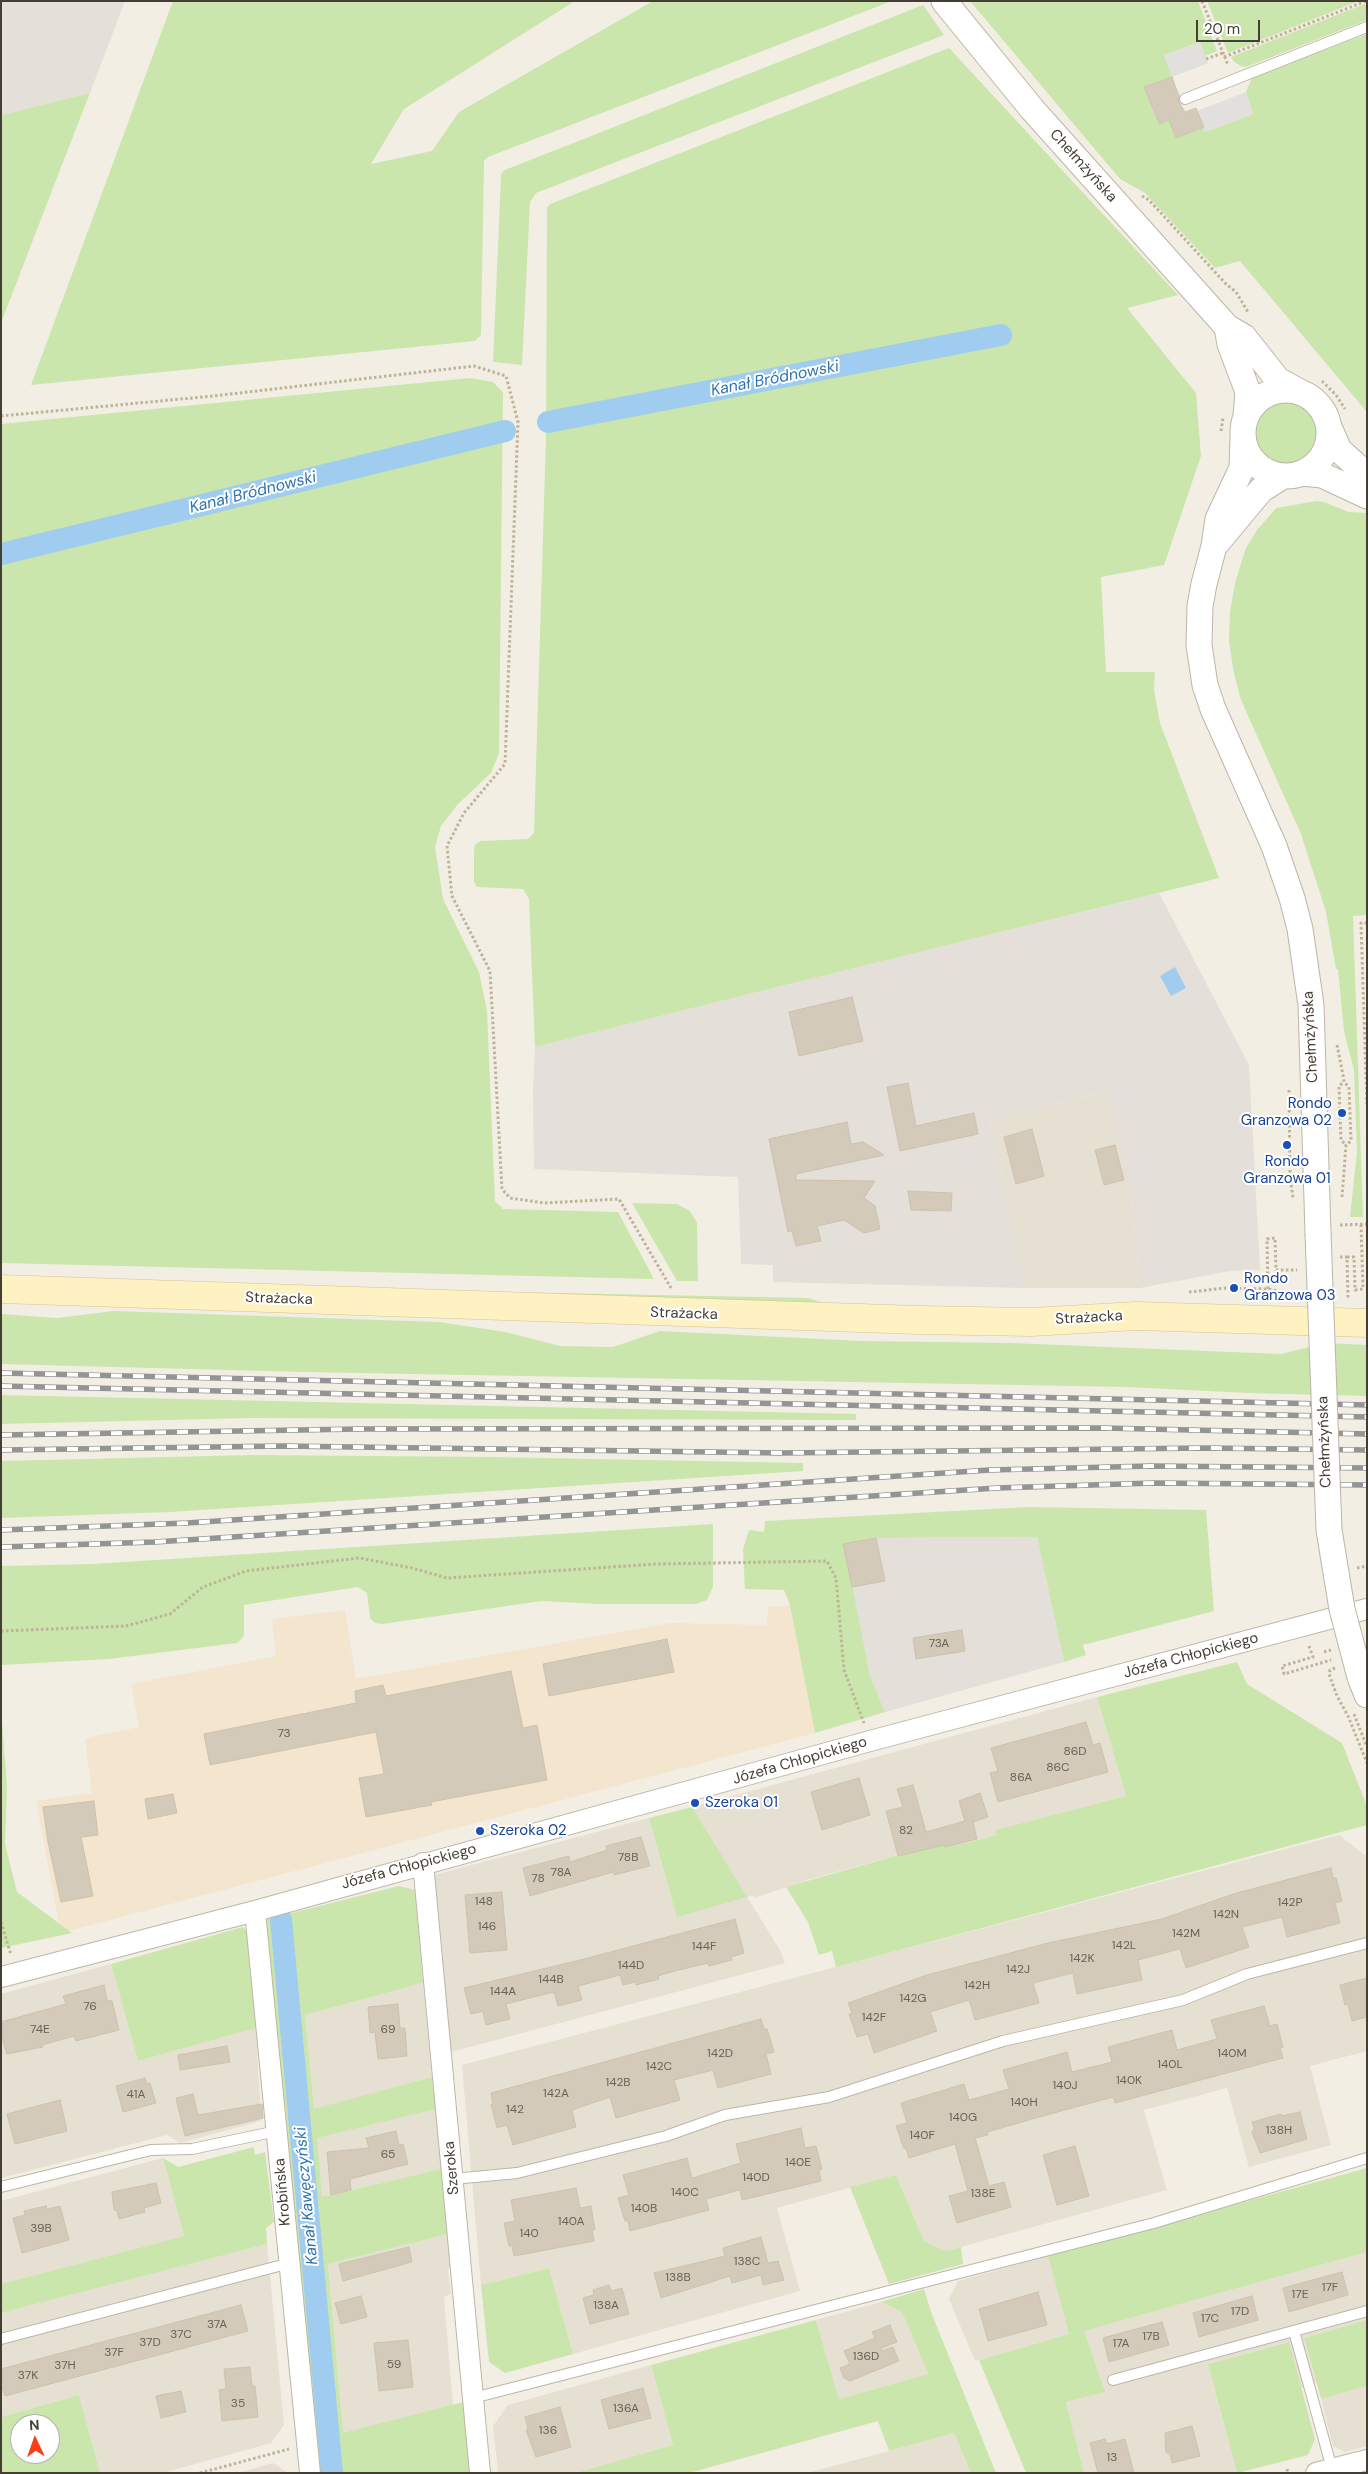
<!DOCTYPE html>
<html>
<head>
<meta charset="utf-8">
<style>
  body { margin:0 }
  #map { position:relative; width:1368px; height:2474px; overflow:hidden; background:#f2eee4; font-family:"DM Sans",sans-serif }
  canvas { display:block }
  .frame { position:absolute; inset:0; border:2px solid #443e34; pointer-events:none }
  .north { position:absolute; left:10px; top:2414px; width:50px; height:50px; box-sizing:border-box; background:#fff; border:1px solid #b4b2ae; border-radius:50%; rotate:357deg; font-size:14px; font-weight:700; line-height:20px; text-align:center; color:#443e34 }
  .north::after { content:''; display:block; margin:auto; width:18px; height:22px; background:#f83e15; clip-path:polygon(50% 0,100% 100%,50% 72%,0 100%) }
  .scale { position:absolute; left:1196px; top:20px; width:64px; height:22px; box-sizing:border-box; border:2px solid #443e34; border-top:0; padding-left:6px; font-size:15px; line-height:18px; white-space:nowrap; color:#443e34; -webkit-text-stroke:4px #fff; paint-order:stroke }
</style>
</head>
<body>
<div id="map">
<canvas width="1368" height="2474"></canvas>
<div class="frame"></div>
<div class="north">N</div>
<div class="scale">20 m</div>
</div>
<script>
const context = document.querySelector('canvas').getContext('2d');
context.lineJoin = 'round';
function fill(path, color) {
  context.fillStyle = color;
  context.fill(path, 'evenodd');
}
function toPath(rows) {
  const path = new Path2D();
  for (const r of rows) {
    if (r.length === 3) {
      path.moveTo(r[0] + r[2], r[1]);
      path.arc(r[0], r[1], r[2], 0, 2 * Math.PI);
      continue;
    }
    path.moveTo(r[0], r[1]);
    for (let i = 2; i < r.length; i += 2) path.lineTo(r[i], r[i + 1]);
  }
  return path;
}
function strokePath(path, color, width, dash) {
  context.strokeStyle = color;
  context.lineWidth = width;
  context.lineCap = dash ? 'butt' : 'round';
  context.setLineDash(dash || []);
  context.stroke(path);
}
function write(font, color, halo, rows, align = 'center') {
  context.font = font + ' "DM Sans",sans-serif';
  context.lineWidth = 4;
  context.setLineDash([]);
  context.textBaseline = 'middle';
  context.strokeStyle = halo;
  context.fillStyle = color;
  for (const [text, x, y, turn = 0] of rows) {
    context.save();
    context.translate(x, y);
    context.rotate((+turn || 0) * Math.PI / 180);
    context.textAlign = isNaN(turn) ? turn : align;
    if (halo) context.strokeText(text, 0, 0);
    context.fillText(text, 0, 0);
    context.restore();
  }
}
const residential = toPath([
  [1107,1091,1131,1188,1140,1288,1025,1288,990,1120],
  [1097,1697,1126,1796,995,1830,996,1835,967,1843,945,1847,944,1845,906,1853,807,1880,755,1898,753,1895,747,1897,780,1950,785,1963,451,2052,434,1875,649,1818,677,1916,746,1897,692,1807],
  [1339,1835,1367,1857,1367,2051,1310,2066,1331,2145,1249,2167,1227,2088,1144,2110,1167,2190,946,2251,924,2241,896,2175,777,2208,800,2291,573,2354,549,2268,481,2285,462,2065],
  [111,1964,138,2061,256,2028,261,2121,180,2143,167,2135,1,2178,1,1994],
  [423,1983,432,2077,314,2110,305,2015],
  [436,2109,441,2169,322,2197,316,2138],
  [163,2158,184,2236,1,2284,1,2201],
  [448,2234,452,2261,448,2271,451,2294,444,2297,453,2405,343,2434,328,2264],
  [267,2244,284,2425,271,2443,163,2473,100,2473,79,2395,1,2417,1,2313],
  [1367,2252,1367,2320,1304,2338,1316,2383,1301,2387,1288,2342,1208,2364,1237,2473,1084,2473,1066,2402,1104,2392,1084,2331],
  [1048,2256,1069,2334,975,2361,949,2299,958,2281],
  [881,2302,902,2312,928,2374,839,2399,816,2320],
  [651,2365,673,2445,575,2473,498,2473,493,2426,508,2405],
  [1367,2386,1367,2446,1345,2452,1333,2446,1321,2399],
  [954,2433,971,2473,807,2473,889,2451],
  [273,2463,288,2473,238,2473]
]);
const commercial = toPath([
  [790,1605,815,1733,61,1933,36,1801,92,1793,85,1738,139,1727,131,1684,276,1656,272,1619,345,1610,356,1679,670,1623,767,1625,768,1607]
]);
const industrial = toPath([
  [1,1,125,1,90,93,1,115],
  [1159,893,1249,1065,1260,1270,1230,1271,1140,1288,1131,1188,1106,1091,990,1120,1025,1288,773,1282,773,1265,741,1264,738,1177,534,1169,533,1091,535,1047],
  [1037,1537,1064,1662,885,1712,870,1676,843,1544,876,1538]
]);
const green = toPath([
  [173,1,575,1,404,109,371,164,432,151,459,112,653,1,892,1,488,157,484,161,481,335,475,341,31,385],
  [970,1,1198,1,1217,51,1205,56,1200,42,1164,55,1172,77,1144,87,1158,124,1169,120,1176,138,1204,127,1205,132,1253,114,1246,92,1252,78,1367,34,1367,412,1240,261,1215,268,1145,193,1120,179],
  [1207,1,1359,1,1228,53],
  [1367,3,1367,20,1246,67,1240,66,1233,61,1231,57],
  [923,5,944,35,536,193,530,202,522,365,493,362,501,178,501,174,505,170],
  [949,48,1178,295,1127,308,1196,393,1201,456,1164,565,1101,577,1106,672,1155,672,1154,690,1160,723,1219,878,535,1047,529,899,523,889,477,887,474,882,474,851,475,845,480,841,528,839,534,833,546,437,547,208,550,204],
  [90,93,63,162,1,323,1,115],
  [470,378,493,382,503,392,499,753,491,773,458,804,441,826,435,847,443,899,479,972,487,1011,495,1201,503,1209,618,1212,654,1279,1,1263,1,424],
  [1286,433,32],
  [1317,501,1324,502,1349,512,1367,513,1367,915,1353,916,1363,1217,1350,1217,1357,1152,1354,1070,1344,1031,1338,969,1336,969,1326,912,1301,834,1241,700,1234,674,1229,641,1230,612,1235,583,1246,548,1257,530,1276,508],
  [632,1203,677,1204,690,1211,697,1223,698,1281,677,1281],
  [306,1288,808,1298,827,1304],
  [114,1311,439,1322,505,1332,560,1346,613,1347,660,1331,862,1341,1011,1343,1281,1354,1326,1343,1367,1345,1367,1396,1248,1393,1128,1387,304,1372,1,1364,1,1314,57,1318],
  [1,1395,856,1414,856,1420,251,1418,1,1424],
  [252,1455,490,1457,803,1463,803,1471,170,1512,1,1518,1,1461],
  [1029,1507,1206,1510,1214,1611,1083,1645,1086,1655,1064,1662,1037,1537,877,1538,844,1544,870,1676,885,1712,815,1733,790,1605,784,1590,745,1589,743,1549,749,1530,764,1532,765,1521],
  [713,1524,713,1587,707,1600,696,1604,599,1604,542,1601,382,1624,375,1623,370,1618,367,1593,358,1587,244,1605,244,1636,237,1643,109,1659,1,1665,1,1566,93,1564],
  [1237,1662,1247,1684,1342,1743,1367,1806,1367,1825,836,1967,832,1951,819,1955,808,1922,786,1887,906,1853,944,1844,945,1847,967,1843,996,1835,995,1830,1126,1796,1097,1697],
  [1,1707,7,1787,5,1844,17,1892,72,1933,1,1948],
  [692,1807,747,1897,677,1917,649,1818],
  [399,1886,415,1890,423,1983,305,2015,314,2109,432,2077,436,2109,317,2138,322,2197,441,2169,448,2234,328,2264,343,2433,463,2402,470,2473,319,2473,264,1920],
  [243,1927,247,1932,256,2028,138,2061,111,1964],
  [254,2147,255,2155,265,2152,274,2222,266,2228,267,2244,1,2313,1,2284,184,2236,163,2158,178,2167],
  [1367,2168,1367,2252,1084,2331,1105,2392,1066,2402,1084,2473,1026,2473,979,2360,1069,2334,1048,2256],
  [896,2175,924,2241,946,2251,961,2247,963,2264,889,2284,850,2187],
  [549,2268,573,2354,505,2373,489,2362,481,2285],
  [924,2289,931,2312,996,2473,971,2473,954,2433,889,2451,878,2421,689,2473,575,2473,673,2445,651,2365,816,2320,839,2399,928,2374,902,2312,881,2302],
  [1367,2320,1367,2386,1321,2399,1304,2338],
  [1289,2342,1315,2439,1308,2455,1237,2473,1208,2364],
  [79,2395,100,2473,1,2473,1,2417],
  [20,2424,50,2424,50,2454,20,2454]
]);
const parking = toPath([
  [1200,42,1208,63,1172,77,1164,55],
  [1246,92,1253,114,1205,132,1197,111]
]);
const water = toPath([
  [1175,967,1186,988,1171,996,1160,976]
]);
const canal = toPath([
  [548,422,1001,335],
  [1,554,505,431],
  [281,1920,332,2473]
]);
const building = toPath([
  [1172,77,1179,96,1179,102,1185,112,1196,108,1204,127,1176,138,1169,120,1159,124,1144,87,1172,77],
  [852,997,863,1041,799,1056,789,1012,852,997],
  [908,1083,916,1126,974,1113,978,1134,900,1151,887,1087,908,1083],
  [847,1122,851,1144,863,1142,884,1155,796,1174,796,1180,875,1181,864,1198,875,1206,880,1229,864,1233,844,1220,817,1226,821,1241,796,1246,792,1231,788,1232,769,1139,847,1122],
  [1032,1129,1044,1176,1016,1184,1004,1137,1032,1129],
  [1115,1145,1124,1180,1104,1185,1095,1150,1115,1145],
  [908,1191,952,1193,951,1211,911,1210,908,1191],
  [876,1538,885,1581,852,1587,843,1544,876,1538],
  [962,1630,965,1651,916,1659,913,1638,962,1630],
  [667,1639,674,1672,549,1696,543,1664,667,1639],
  [511,1671,523,1728,537,1725,547,1780,431,1802,432,1805,366,1817,359,1778,384,1774,376,1732,210,1765,204,1734,356,1703,355,1691,383,1685,386,1696,511,1671],
  [1086,1722,1093,1745,1100,1743,1108,1772,998,1802,990,1773,998,1771,991,1748,1086,1722],
  [859,1778,870,1815,822,1830,811,1792,859,1778],
  [913,1785,926,1832,965,1821,959,1801,980,1793,988,1817,973,1822,977,1839,945,1847,944,1845,898,1856,886,1811,903,1807,897,1789,913,1785],
  [173,1794,177,1813,148,1819,145,1799,173,1794],
  [94,1801,98,1835,81,1837,93,1896,61,1902,48,1842,43,1807,94,1801],
  [641,1837,650,1866,614,1875,613,1872,530,1896,523,1868,569,1856,570,1862,607,1850,606,1846,641,1837],
  [1331,1868,1333,1878,1336,1878,1342,1901,1335,1903,1340,1923,1287,1937,1282,1917,1242,1927,1249,1947,1186,1968,1180,1949,1138,1960,1142,1980,1077,1994,1073,1973,1033,1983,1039,2003,975,2020,969,2000,930,2012,937,2031,874,2053,868,2034,857,2037,849,2014,852,2013,848,2003,927,1975,1048,1943,1162,1919,1233,1894,1331,1868],
  [502,1892,507,1950,470,1953,465,1895,502,1892],
  [735,1919,744,1953,731,1957,732,1960,709,1966,708,1963,671,1972,658,1976,659,1979,636,1985,635,1982,623,1985,620,1975,578,1986,582,2000,558,2006,554,1992,506,2004,510,2019,486,2025,483,2011,471,2014,464,1988,584,1959,735,1919],
  [1367,1978,1367,2017,1352,2021,1348,2004,1345,2005,1340,1985,1367,1978],
  [104,1985,107,2000,112,2001,119,2030,76,2041,74,2036,42,2045,43,2047,7,2054,1,2035,1,2022,66,2004,63,1996,104,1985],
  [398,2004,400,2028,405,2028,407,2056,378,2059,375,2032,370,2033,368,2007,398,2004],
  [1264,2006,1270,2026,1277,2024,1283,2047,1280,2048,1283,2058,1115,2103,1113,2097,1050,2114,987,2132,988,2135,975,2138,989,2186,1004,2182,1011,2207,957,2223,949,2196,968,2191,955,2144,909,2158,906,2148,904,2149,896,2126,907,2123,901,2103,964,2084,969,2100,1009,2089,1003,2070,1067,2052,1072,2072,1112,2062,1108,2047,1172,2030,1177,2050,1217,2039,1211,2020,1264,2006],
  [761,2019,764,2029,767,2029,774,2052,766,2054,771,2074,718,2088,713,2070,674,2080,680,2100,616,2118,610,2097,572,2110,576,2127,513,2145,507,2125,497,2128,491,2104,493,2104,491,2093,761,2019],
  [227,2046,230,2062,180,2070,178,2055,227,2046],
  [145,2078,147,2084,150,2083,156,2103,123,2112,116,2086,145,2078],
  [193,2094,198,2115,262,2104,263,2118,185,2136,176,2098,193,2094],
  [60,2100,67,2131,15,2144,7,2114,60,2100],
  [1300,2112,1307,2139,1260,2153,1252,2132,1254,2129,1252,2122,1281,2114,1282,2116,1300,2112],
  [801,2128,805,2148,816,2146,822,2169,819,2170,821,2181,742,2200,740,2190,706,2199,709,2210,630,2231,628,2221,625,2221,618,2198,629,2195,623,2175,687,2158,692,2178,741,2163,736,2144,801,2128],
  [396,2131,399,2145,403,2144,408,2164,350,2179,351,2190,331,2195,327,2152,369,2148,366,2138,396,2131],
  [1075,2146,1089,2196,1057,2205,1043,2155,1075,2146],
  [156,2183,161,2203,144,2208,145,2212,119,2219,117,2211,114,2210,112,2192,156,2183],
  [576,2188,580,2208,591,2206,595,2230,592,2230,594,2241,514,2256,512,2246,509,2246,504,2223,515,2221,511,2200,576,2188],
  [46,2206,47,2209,60,2206,69,2240,22,2253,13,2218,25,2215,24,2211,46,2206],
  [761,2237,768,2263,778,2261,784,2280,763,2285,761,2275,732,2283,730,2276,661,2298,654,2273,725,2256,723,2248,761,2237],
  [409,2247,412,2262,343,2281,339,2264,409,2247],
  [1342,2272,1348,2295,1289,2312,1283,2288,1342,2272],
  [609,2285,611,2291,622,2288,629,2314,590,2324,583,2298,594,2295,593,2290,609,2285],
  [1038,2292,1047,2325,988,2341,979,2309,1038,2292],
  [361,2296,367,2317,341,2324,335,2303,361,2296],
  [1252,2296,1258,2320,1199,2337,1193,2313,1252,2296],
  [241,2305,248,2331,5,2396,1,2384,1,2369,241,2305],
  [1162,2322,1169,2345,1109,2362,1103,2338,1162,2322],
  [890,2325,897,2342,881,2348,882,2351,893,2347,899,2361,850,2381,844,2378,840,2368,850,2364,844,2351,875,2338,872,2332,890,2325],
  [408,2340,413,2387,379,2391,374,2343,408,2340],
  [250,2367,252,2386,255,2386,258,2417,222,2421,219,2390,226,2389,224,2369,250,2367],
  [643,2388,651,2418,609,2429,601,2400,643,2388],
  [181,2391,186,2412,161,2418,156,2396,181,2391],
  [560,2407,571,2447,536,2457,526,2430,528,2429,525,2417,560,2407],
  [1192,2426,1200,2456,1172,2463,1170,2455,1166,2452,1165,2433,1192,2426],
  [1105,2439,1107,2444,1125,2439,1134,2473,1098,2473,1090,2443,1105,2439]
]);
const path = toPath([
  [1202,1,1228,65],
  [1224,57,1366,1],
  [1206,59,1223,53],
  [1142,196,1149,200,1226,284,1236,292,1248,312],
  [1322,381,1336,395,1345,409],
  [1,416,213,396,474,366,506,376,518,422,505,764,464,813,447,846,452,896,490,971,502,1189,510,1198,544,1203,619,1199,671,1288],
  [1221,431,1223,418],
  [1367,923,1361,923,1367,1106],
  [1337,1045,1343,1075,1344,1082,1339,1086,1341,1140,1346,1145],
  [1289,1090,1290,1177,1293,1198],
  [1342,1197,1346,1145,1351,1141,1349,1087,1344,1082],
  [1340,1225,1367,1224],
  [1340,1257,1347,1257,1348,1299],
  [1347,1257,1354,1257,1355,1290,1363,1289,1361,1224],
  [1268,1289,1267,1239,1275,1238,1276,1270,1297,1270],
  [1189,1292,1226,1288,1268,1289,1295,1295],
  [1357,1568,1367,1566],
  [1,1631,126,1626,170,1614,203,1587,246,1571,359,1558,412,1568,447,1578,656,1564,827,1561,836,1578,844,1670,864,1723],
  [1309,1646,1313,1657,1282,1666,1284,1674,1331,1660],
  [1324,1652,1331,1650],
  [1335,1668,1330,1670,1329,1674,1337,1696,1348,1716,1367,1763],
  [1354,1714,1367,1747],
  [1,1922,11,1955],
  [1287,2469,1288,2473],
  [200,2473,289,2449]
]);
const service = toPath([
  [1185,99,1367,27],
  [453,2179,517,2173,666,2136,725,2115,829,2097,1003,2041,1183,2000,1247,1974,1367,1943],
  [1,2187,151,2150,192,2149,277,2131],
  [1294,2331,1332,2469],
  [1,2339,290,2263],
  [1113,2380,1367,2311],
  [473,2398,1154,2223,1367,2158]
]);
const minor = toPath([
  [423,1863,480,2473],
  [255,1911,310,2473],
  [1,1977,255,1911,870,1741,1367,1609],
  [1316,2473,1367,2460]
]);
const tertiary = toPath([
  [944,1,1032,109,1227,327,1244,337,1278,380,1302,393],
  [1227,327,1230,344,1248,392,1246,416],
  [1286,433,43],
  [1329,427,1339,450,1367,475],
  [1243,439,1242,468,1218,519,1214,546,1204,584,1200,606,1199,645,1205,685,1213,709,1274,846,1292,898,1300,929,1311,1005,1318,1233],
  [1302,473,1322,475,1367,496],
  [1217,543,1261,490,1283,476],
  [1360,1677,1367,1695]
]);
const secondary = toPath([
  [1,1289,919,1320,1031,1322,1136,1316,1367,1323]
]);
const rail = toPath([
  [1,1373,1367,1405],
  [1,1386,1367,1417],
  [1,1435,359,1429,1103,1428,1367,1434],
  [1,1450,283,1446,781,1453,1206,1448,1367,1450],
  [1,1530,187,1523,990,1470,1151,1466,1367,1468],
  [1,1547,155,1542,997,1488,1154,1483,1367,1485]
]);
const tertiaryBridge = toPath([
  [1318,1233,1329,1530,1342,1609,1360,1677]
]);
const markers = [
  [1342,1113,5,"#1a4fb4"],
  [1287,1145,5,"#1a4fb4"],
  [1234,1288,5,"#1a4fb4"],
  [695,1803,5,"#1a4fb4"],
  [480,1831,5,"#1a4fb4"]
];
const numberNames = [
  ["73A",939,1644],
  ["73",284,1734],
  ["86D",1075,1752],
  ["86C",1058,1768],
  ["86A",1021,1778],
  ["82",906,1831],
  ["78B",628,1858],
  ["78A",561,1873],
  ["78",538,1879],
  ["148",484,1902],
  ["142P",1290,1903],
  ["142N",1226,1915],
  ["146",487,1927],
  ["142M",1186,1934],
  ["142L",1124,1946],
  ["144F",704,1947],
  ["142K",1082,1959],
  ["144D",631,1966],
  ["142J",1018,1970],
  ["144B",551,1980],
  ["142H",977,1986],
  ["144A",503,1992],
  ["142G",913,1999],
  ["76",90,2007],
  ["142F",874,2018],
  ["74E",40,2030],
  ["69",388,2030],
  ["142D",720,2054],
  ["140M",1232,2054],
  ["140L",1170,2065],
  ["142C",659,2067],
  ["140K",1129,2081],
  ["142B",618,2083],
  ["140J",1065,2086],
  ["142A",556,2094],
  ["41A",136,2095],
  ["140H",1024,2103],
  ["142",515,2110],
  ["140G",963,2118],
  ["138H",1279,2131],
  ["140F",922,2136],
  ["65",388,2155],
  ["140E",798,2163],
  ["140D",756,2178],
  ["140C",685,2193],
  ["138E",983,2194],
  ["140B",644,2209],
  ["140A",571,2222],
  ["39B",41,2229],
  ["140",529,2234],
  ["138C",747,2262],
  ["138B",678,2278],
  ["17F",1330,2288],
  ["17E",1300,2295],
  ["138A",606,2306],
  ["17D",1240,2312],
  ["17C",1210,2319],
  ["37A",217,2325],
  ["37C",181,2335],
  ["17B",1151,2337],
  ["37D",150,2343],
  ["17A",1121,2344],
  ["37F",114,2353],
  ["136D",866,2357],
  ["59",394,2365],
  ["37H",65,2366],
  ["37K",28,2376],
  ["35",238,2404],
  ["136A",626,2409],
  ["136",548,2431],
  ["13",1112,2458]
];
const streetNames = [
  ["Chełmżyńska",1083,166,48],
  ["Chełmżyńska",1311,1037,-93],
  ["Strażacka",279,1299,2],
  ["Strażacka",684,1314,2],
  ["Strażacka",1089,1318,-3],
  ["Chełmżyńska",1325,1442,-92],
  ["Józefa Chłopickiego",1191,1656,-15],
  ["Józefa Chłopickiego",800,1761,-16],
  ["Józefa Chłopickiego",409,1867,-15],
  ["Szeroka",452,2168,-95],
  ["Krobińska",283,2192,-95]
];
const transitNames = [
  ["Rondo",1332,1104,"right"],
  ["Granzowa 02",1332,1121,"right"],
  ["Rondo",1287,1162,"center"],
  ["Granzowa 01",1287,1179,"center"],
  ["Rondo",1244,1279],
  ["Granzowa 03",1244,1296],
  ["Szeroka 01",705,1803],
  ["Szeroka 02",490,1831]
];
const waterNames = [
  ["Kanał Bródnowski",775,379,-11],
  ["Kanał Bródnowski",253,493,-14],
  ["Kanał Kawęczyński",307,2196,-95]
];
fill(residential, '#e6e0d2');
fill(commercial, '#f4e5ce');
fill(industrial, '#e4dfd9');
fill(green, '#cae6ac');
fill(parking, '#e2e0dc');
fill(water, '#a0ccef');
strokePath(canal, '#a0ccef', 22);
fill(building, '#d3cab9');
strokePath(building, '#cec2ad', 1);
strokePath(service, '#bdb6a7', 12);
strokePath(minor, '#bdb6a7', 22);
strokePath(tertiary, '#bdb6a7', 27);
strokePath(secondary, '#d2c394', 29);
strokePath(path, '#bfb298', 3, [2.5, 2.5]);
strokePath(service, '#fff', 10);
strokePath(minor, '#fff', 20);
strokePath(tertiary, '#fff', 25);
strokePath(secondary, '#fef1c2', 28);
strokePath(rail, '#949494', 5.5);
strokePath(rail, '#fff', 4, [11]);
strokePath(tertiaryBridge, '#bdb6a7', 27, []);
strokePath(tertiaryBridge, '#fff', 25);
for (const [x, y, r, color] of markers) {
  const dot = new Path2D();
  dot.arc(x, y, r, 0, 2 * Math.PI);
  context.fillStyle = color;
  context.fill(dot);
  strokePath(dot, '#fff', 2);
}
write('12px', '#686155', null, numberNames);
write('15px', '#443e34', '#fff', streetNames);
write('15px', '#164399', '#fff', transitNames, 'left');
write('italic 16px', '#2f74ae', '#fff', waterNames);
</script>
</body>
</html>
